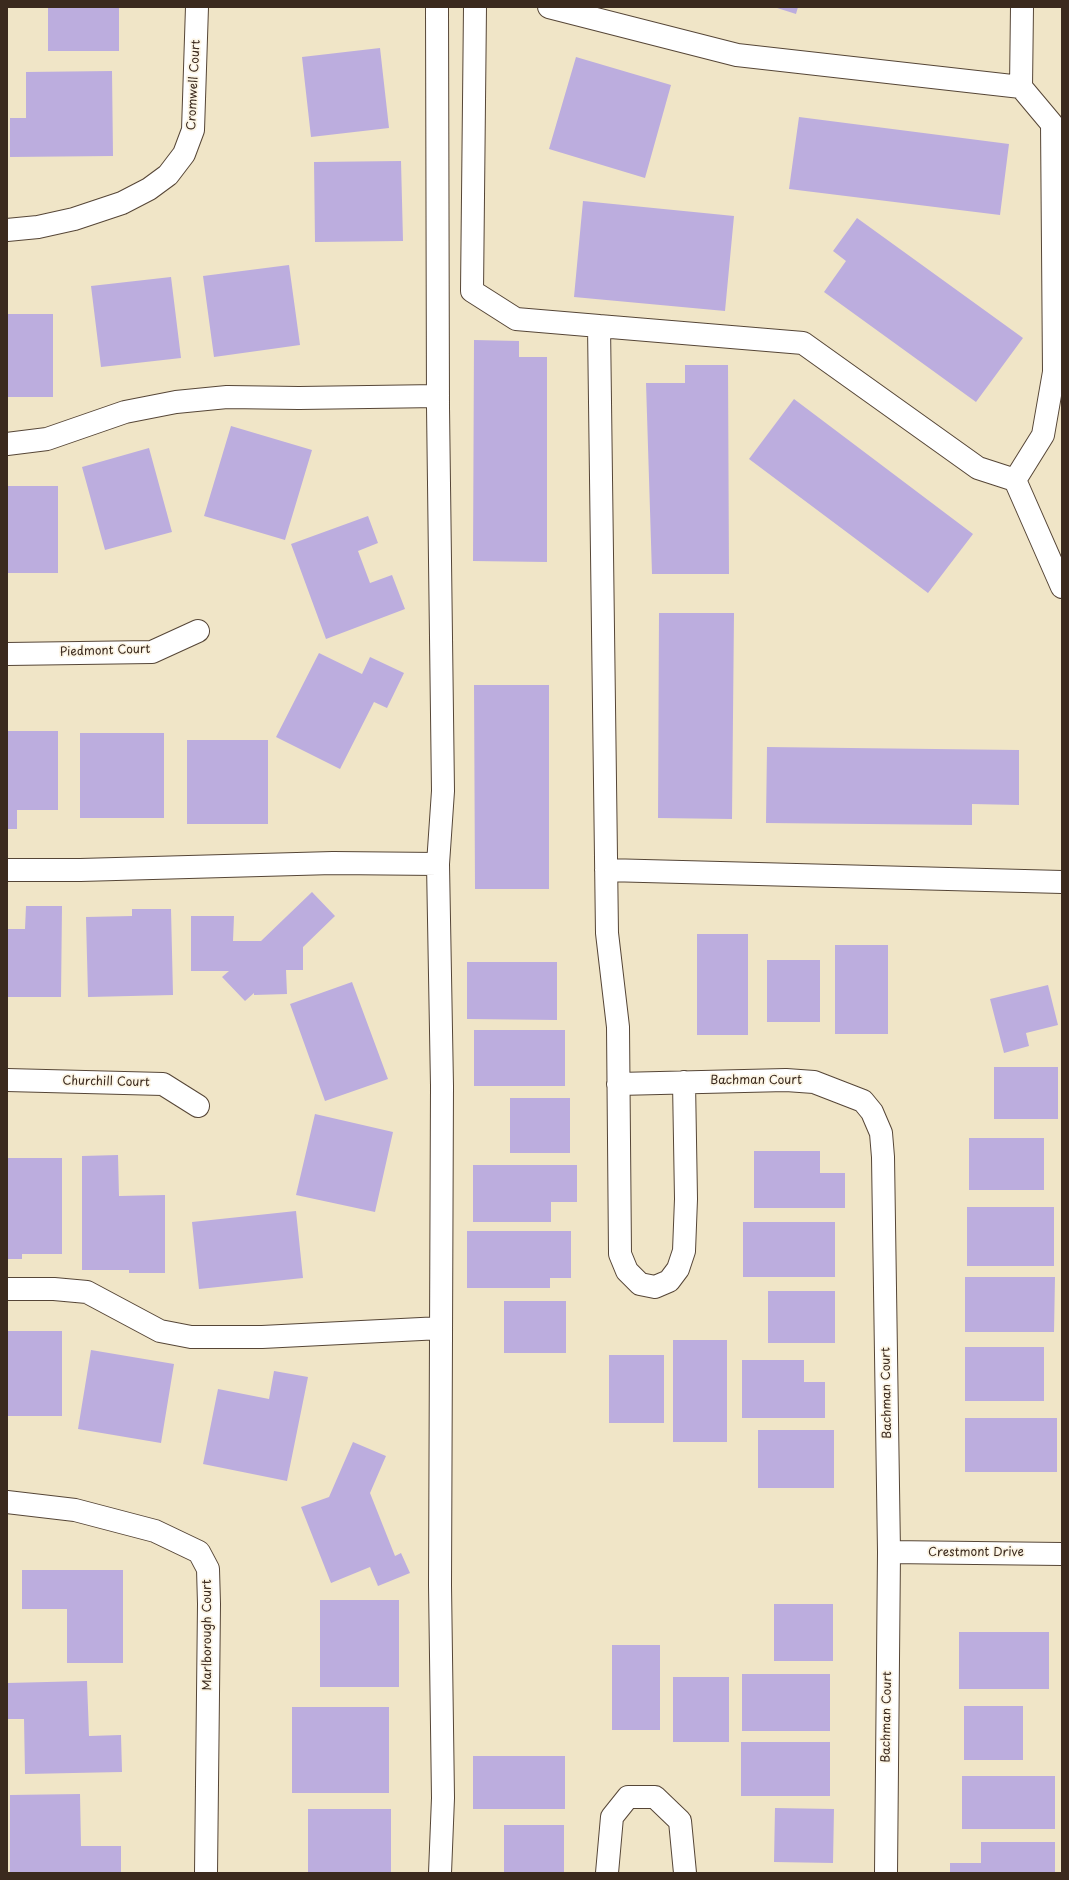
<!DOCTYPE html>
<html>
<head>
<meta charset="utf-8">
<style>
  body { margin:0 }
  #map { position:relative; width:1069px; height:1880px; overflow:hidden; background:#f0e5c7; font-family:"Playpen Sans",sans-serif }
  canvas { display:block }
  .frame { position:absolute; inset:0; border:8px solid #3b2a1e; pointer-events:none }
</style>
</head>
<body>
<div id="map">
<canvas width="1069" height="1880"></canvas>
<div class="frame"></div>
</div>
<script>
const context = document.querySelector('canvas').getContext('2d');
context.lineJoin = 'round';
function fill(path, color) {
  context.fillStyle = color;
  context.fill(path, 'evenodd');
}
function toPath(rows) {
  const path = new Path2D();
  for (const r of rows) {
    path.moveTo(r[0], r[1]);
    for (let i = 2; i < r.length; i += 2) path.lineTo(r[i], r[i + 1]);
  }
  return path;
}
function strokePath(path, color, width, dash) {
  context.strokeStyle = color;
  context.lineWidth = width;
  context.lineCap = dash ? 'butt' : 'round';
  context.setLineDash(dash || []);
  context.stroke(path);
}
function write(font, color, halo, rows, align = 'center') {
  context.font = font + ' "Playpen Sans",sans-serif';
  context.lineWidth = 3.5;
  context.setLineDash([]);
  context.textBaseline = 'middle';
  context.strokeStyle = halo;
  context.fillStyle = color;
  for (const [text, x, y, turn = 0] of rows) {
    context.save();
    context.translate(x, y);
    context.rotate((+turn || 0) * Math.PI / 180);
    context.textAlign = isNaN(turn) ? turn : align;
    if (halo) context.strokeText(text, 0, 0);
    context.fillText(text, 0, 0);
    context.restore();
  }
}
const building = toPath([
  [48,7,119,7,119,51,48,51],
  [774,7,798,7,796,14],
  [380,48,389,128,311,137,302,57],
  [576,57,671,85,645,178,549,149],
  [112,71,113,156,10,157,10,118,26,118,26,72],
  [799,117,1009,144,1000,215,789,189],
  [401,161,403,241,315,242,314,162],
  [583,201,734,216,725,311,574,297],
  [857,218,1023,338,976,402,824,292,846,261,833,251],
  [289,265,300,345,214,357,203,276],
  [171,277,181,358,101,367,91,286],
  [7,314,53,314,53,397,7,397],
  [474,340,519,341,519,357,547,357,547,562,473,561],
  [685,365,728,365,729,574,652,574,646,383,685,383],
  [794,399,973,534,928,593,749,459],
  [231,426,312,450,285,540,204,516],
  [149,448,172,532,105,550,82,467],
  [7,486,58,486,58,573,7,573],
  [368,516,378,543,358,551,370,583,392,575,405,609,326,639,291,544],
  [659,613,734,613,732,819,658,818],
  [319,653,362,674,370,657,404,673,387,708,374,702,340,769,276,737],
  [474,685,549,685,549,889,475,889],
  [7,731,58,731,58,810,17,810,17,829,7,829],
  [80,733,164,733,164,818,80,818],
  [187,740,268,740,268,824,187,824],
  [767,747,1019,750,1019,805,972,804,972,825,766,823],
  [312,892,335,916,303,947,303,970,286,970,287,994,254,995,254,993,245,1001,222,977,229,971,191,971,191,916,234,916,233,941,261,941],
  [26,906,62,906,61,997,7,997,7,929,25,929],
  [132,909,171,909,173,995,88,997,86,917,132,916],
  [697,934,748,934,748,1035,697,1035],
  [835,945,888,945,888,1034,835,1034],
  [767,960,820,960,820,1022,767,1022],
  [467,962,557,962,557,1020,467,1019],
  [352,982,388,1079,325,1101,290,1004],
  [1048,985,1058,1025,1026,1033,1029,1046,1004,1053,990,999],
  [474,1030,565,1030,565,1086,474,1086],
  [994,1067,1058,1067,1058,1119,994,1119],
  [510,1098,570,1098,570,1153,510,1153],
  [315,1114,393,1132,375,1212,296,1195],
  [969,1138,1044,1138,1044,1190,969,1190],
  [754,1151,820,1151,820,1173,845,1173,845,1208,754,1208],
  [118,1155,119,1196,165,1195,165,1273,129,1273,129,1270,82,1270,82,1156],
  [7,1158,62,1158,62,1254,22,1254,22,1259,7,1259],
  [473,1165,577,1165,577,1202,551,1202,551,1222,473,1222],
  [967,1207,1054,1207,1054,1266,967,1266],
  [296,1211,303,1278,199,1289,192,1222],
  [743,1222,835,1222,835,1277,743,1277],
  [467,1231,571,1231,571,1278,550,1278,550,1288,467,1288],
  [965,1277,1055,1277,1054,1332,965,1332],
  [768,1291,835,1291,835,1343,768,1343],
  [504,1301,566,1301,566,1353,504,1353],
  [7,1331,62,1331,62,1416,7,1416],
  [673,1340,727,1340,727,1442,673,1442],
  [965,1347,1044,1347,1044,1401,965,1401],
  [91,1350,174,1364,161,1443,78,1429],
  [609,1355,664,1355,664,1423,609,1423],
  [742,1360,804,1360,804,1382,825,1382,825,1418,742,1418],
  [274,1371,308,1377,287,1481,203,1464,218,1389,269,1399],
  [965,1418,1057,1418,1057,1472,965,1472],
  [758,1430,834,1430,834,1488,758,1488],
  [353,1442,386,1456,370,1493,395,1556,401,1553,410,1573,378,1586,370,1567,331,1583,301,1507,329,1497],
  [22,1570,123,1570,123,1663,67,1663,67,1609,22,1609],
  [320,1600,399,1600,399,1687,320,1687],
  [774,1604,833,1604,833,1661,774,1661],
  [959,1632,1049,1632,1049,1689,959,1689],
  [612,1645,660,1645,660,1730,612,1730],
  [742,1674,830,1674,830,1731,742,1731],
  [673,1677,729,1677,729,1742,673,1742],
  [87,1681,89,1736,121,1735,122,1772,25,1774,24,1719,7,1719,7,1683],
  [964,1706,1023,1706,1023,1760,964,1760],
  [292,1707,389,1707,389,1793,292,1793],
  [741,1742,830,1742,830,1796,741,1796],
  [473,1756,565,1756,565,1809,473,1809],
  [962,1776,1055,1776,1055,1829,962,1829],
  [80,1794,81,1846,121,1846,121,1873,10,1873,10,1795],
  [775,1808,834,1809,833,1863,774,1862],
  [308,1809,391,1809,391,1873,308,1873],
  [504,1825,564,1825,564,1873,504,1873],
  [981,1842,1055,1842,1055,1873,950,1873,950,1863,981,1863]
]);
const minor = toPath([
  [437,7,438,407,443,791,438,864],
  [475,7,472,291,516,319,599,326],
  [549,7,737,55,1021,87,1052,124,1054,372,1043,435,1015,480],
  [1021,87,1022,7],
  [7,230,38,227,74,219,122,203,149,189,168,175,184,154,193,130,197,7],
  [7,444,47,439,125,412,176,402,227,397,299,398,438,396],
  [7,654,152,652,198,631],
  [7,870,80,870,333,863,438,864,442,1086,440,1585,443,1798,440,1873],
  [606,870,1062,882],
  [7,1080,163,1084,198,1106],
  [684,1082,686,1199,684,1251,678,1269,669,1281,655,1287,640,1284,627,1271,620,1254,618,1027,607,933,599,326,803,343,978,468,1015,480,1062,587],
  [618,1084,786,1080,814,1082,863,1101,872,1112,881,1133,883,1157,889,1552,886,1873],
  [7,1289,54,1289,87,1292,160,1331,191,1337,262,1337,441,1328],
  [7,1502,75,1510,155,1531,199,1552,208,1569,209,1604,206,1873],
  [889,1552,1062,1554],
  [607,1873,612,1817,628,1797,655,1797,680,1821,685,1873]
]);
const streetNames = [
  ["Cromwell Court",194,85,-87],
  ["Piedmont Court",105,651,-2],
  ["Bachman Court",756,1081],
  ["Churchill Court",106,1082,1],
  ["Bachman Court",887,1393,-91],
  ["Crestmont Drive",976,1553],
  ["Marlborough Court",208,1635,-90],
  ["Bachman Court",887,1717,-89]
];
fill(building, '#bcadde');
strokePath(minor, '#564637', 24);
strokePath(minor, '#fff', 22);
write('12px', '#3b2a1e', '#fcf5e5', streetNames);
</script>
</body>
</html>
